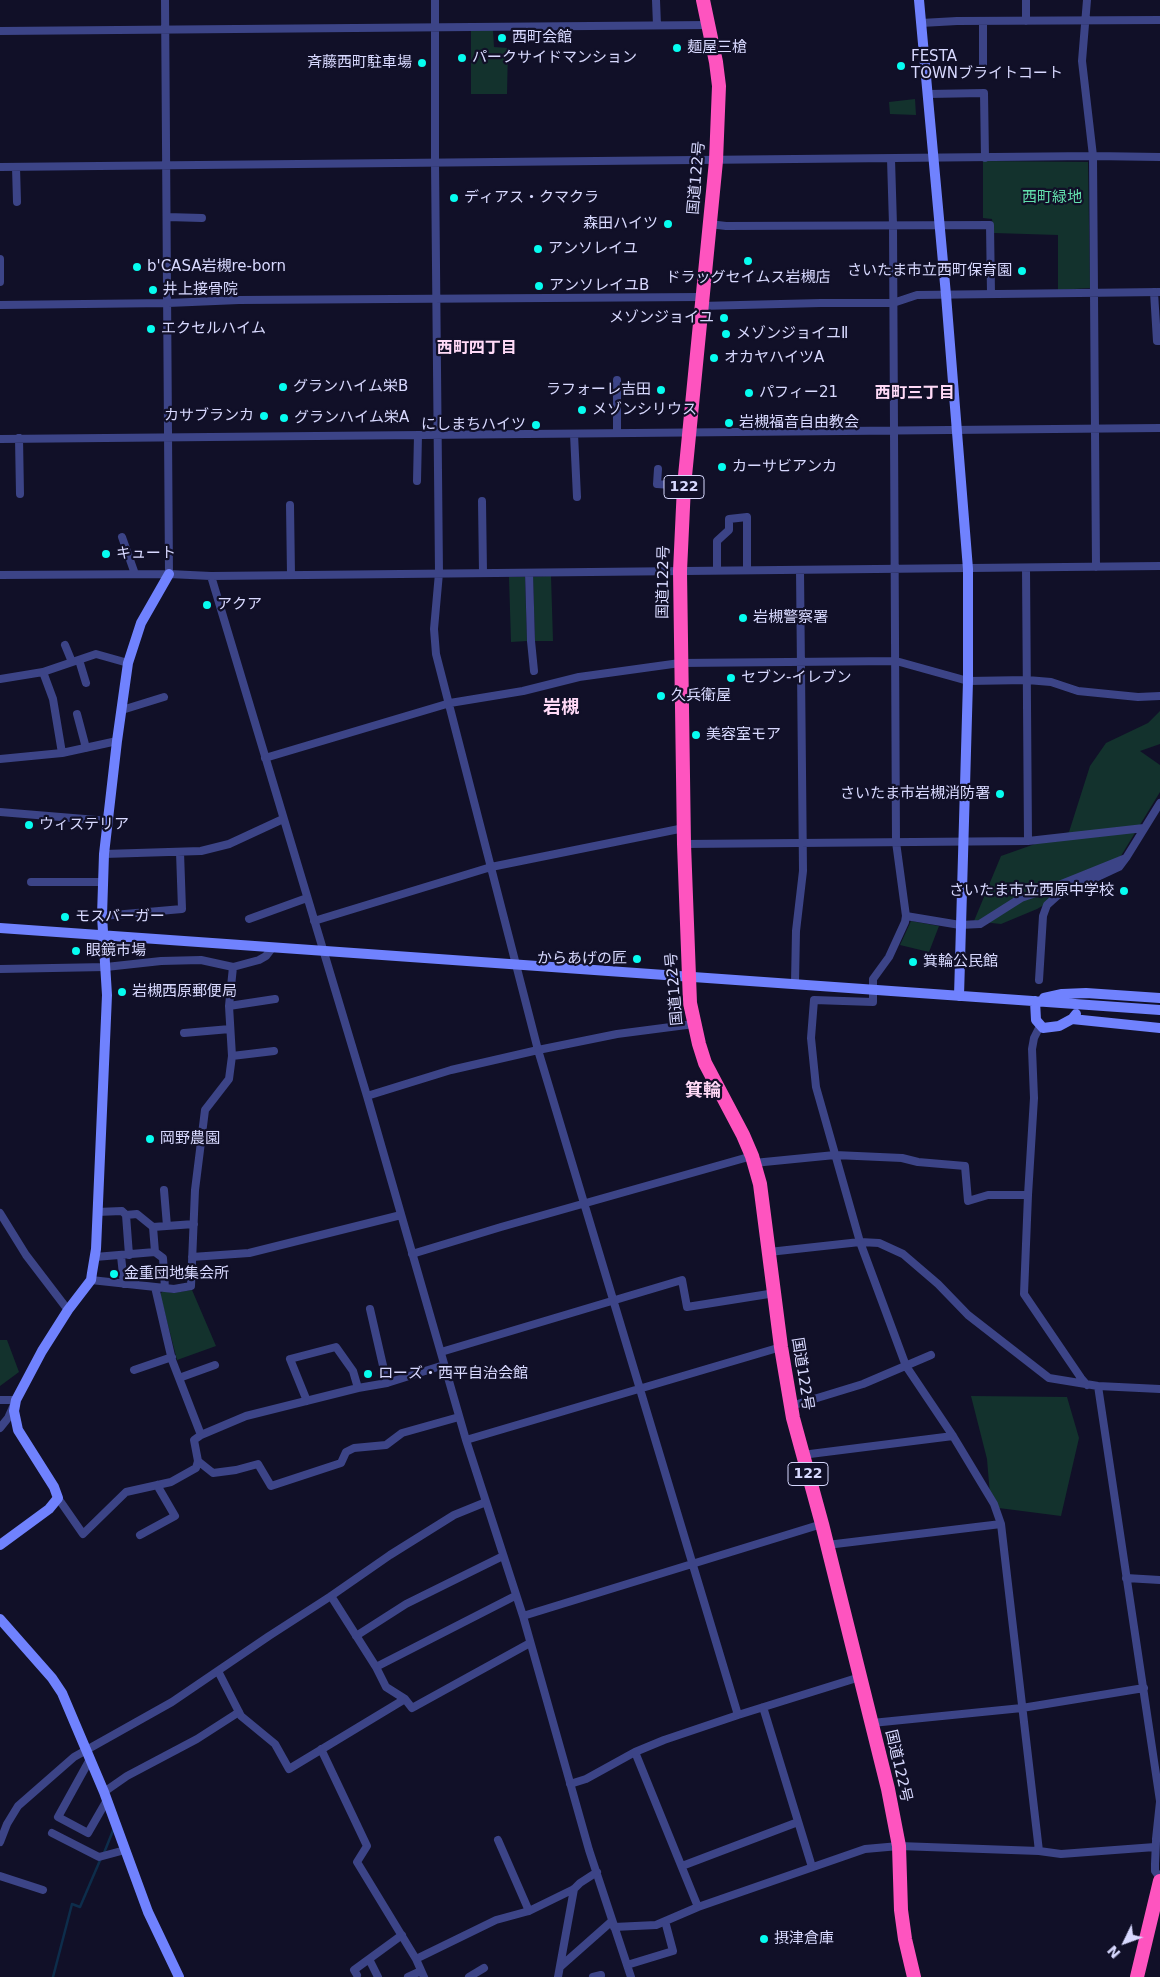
<!DOCTYPE html>
<html>
<head>
<meta charset="utf-8">
<style>
  body { margin:0 }
  #map { position:relative; width:1160px; height:1977px; overflow:hidden; background:#111028; font-family:"DejaVu Sans",sans-serif }
  canvas { display:block }
  .north { position:absolute; left:1100px; top:1917px; width:50px; height:50px; -webkit-text-stroke:4px #111028; paint-order:stroke; rotate:228deg; font-size:14px; font-weight:700; line-height:20px; text-align:center; color:#d8d9ff }
  .north::after { content:''; display:block; margin:auto; width:18px; height:22px; background:#d8d9ff; clip-path:polygon(50% 0,100% 100%,50% 72%,0 100%) }
</style>
</head>
<body>
<div id="map">
<canvas width="1160" height="1977"></canvas>
<div class="north">N</div>
</div>
<script>
const context = document.querySelector('canvas').getContext('2d');
context.lineJoin = 'round';
function fill(path, color) {
  context.fillStyle = color;
  context.fill(path, 'evenodd');
}
function toPath(rows) {
  const path = new Path2D();
  for (const r of rows) {
    path.moveTo(r[0], r[1]);
    for (let i = 2; i < r.length; i += 2) path.lineTo(r[i], r[i + 1]);
  }
  return path;
}
function strokePath(path, color, width, dash) {
  context.strokeStyle = color;
  context.lineWidth = width;
  context.lineCap = dash ? 'butt' : 'round';
  context.setLineDash(dash || []);
  context.stroke(path);
}
function write(font, color, halo, rows, align = 'center') {
  context.font = font + ' "DejaVu Sans","Noto Sans JP",sans-serif';
  context.lineWidth = 4.5;
  context.setLineDash([]);
  context.textBaseline = 'middle';
  context.strokeStyle = halo;
  context.fillStyle = color;
  for (const [text, x, y, turn = 0] of rows) {
    context.save();
    context.translate(x, y);
    context.rotate((+turn || 0) * Math.PI / 180);
    context.textAlign = isNaN(turn) ? turn : align;
    if (halo) context.strokeText(text, 0, 0);
    context.fillText(text, 0, 0);
    context.restore();
  }
}
const green = toPath([
  [471,30,493,30,494,47,508,48,507,94,471,94],
  [915,99,916,115,890,114,889,102],
  [983,161,1088,162,1090,288,1058,290,1058,235,994,233,992,219,983,218],
  [551,576,553,641,535,641,533,577],
  [509,577,525,577,527,641,511,642],
  [1160,711,1160,744,1140,751,1160,765,1160,792,1116,864,1037,909,1001,924,974,921,1001,856,1069,832,1090,766,1106,743,1148,723],
  [911,921,939,926,929,952,900,945],
  [192,1290,216,1346,177,1360,160,1294,163,1291,173,1293],
  [0,1340,7,1340,19,1372,0,1386],
  [971,1396,1067,1397,1079,1438,1061,1516,991,1507,987,1459]
]);
const stream = toPath([
  [104,1853,114,1828],
  [53,1977,72,1904,80,1907,101,1858]
]);
const street = toPath([
  [165,0,169,574],
  [435,0,435,163,439,573,434,629,436,654,538,1050,738,1715],
  [656,0,657,25],
  [1026,0,1026,21],
  [1087,0,1082,61,1093,156,1096,567],
  [983,21,983,68],
  [921,23,957,21,1160,20],
  [0,31,709,25],
  [928,94,984,93,985,158],
  [891,159,893,225,896,842,906,916,905,922,889,957,873,979,873,1002,814,1000,811,1038,816,1087,860,1242,906,1366,953,1436,994,1504,1001,1524,1039,1851],
  [0,167,1093,156,1160,157],
  [16,167,17,202],
  [167,217,202,218],
  [709,224,726,226,990,225,991,294],
  [0,282,0,259],
  [1154,292,1157,341,1160,341],
  [0,305,168,303,239,300,701,297],
  [700,306,821,303,893,303,917,295,1160,292],
  [617,380,617,433],
  [574,434,577,497],
  [19,438,20,494],
  [0,439,1160,428],
  [658,469,657,484,684,486],
  [417,481,418,435],
  [482,501,483,573],
  [290,505,291,575],
  [122,537,135,574],
  [1026,568,1028,841],
  [717,570,717,541,729,530,729,519,747,517,747,570],
  [529,573,531,641,534,671],
  [0,575,169,574,211,576,1160,566],
  [211,576,367,1096,466,1440,523,1616,589,1850,631,1977],
  [65,645,72,662],
  [79,660,86,683],
  [43,672,53,699,62,753],
  [0,679,43,672,96,654,128,663],
  [122,710,164,697],
  [77,714,86,748],
  [265,758,450,703,523,691,579,677,680,663,896,661,968,681,1027,680,1051,682,1078,691,1138,697,1160,696],
  [0,759,62,753,117,741],
  [0,812,109,821],
  [684,844,1028,841,1144,828],
  [104,854,201,851,229,844,283,819],
  [31,882,103,882],
  [102,916,182,909,180,852],
  [906,916,960,925,980,924,1021,898,1059,885,1126,858,1160,803],
  [249,919,307,898],
  [314,921,491,867,684,828],
  [0,969,106,967,161,961,201,960,233,967,259,960,266,956,272,948],
  [1039,980,1043,916,1047,905,1057,896,1119,867,1125,859],
  [795,983,796,931,803,871,800,570],
  [229,1006,275,999],
  [1040,1026,1034,1038,1032,1049,1034,1098,1028,1195,1024,1294,1081,1378,1087,1385],
  [184,1033,230,1029],
  [232,1056,274,1051],
  [367,1096,451,1070,538,1050,617,1034,694,1024],
  [754,1163,835,1155,902,1158,918,1162,965,1166,968,1201,988,1195,1028,1195],
  [164,1190,167,1226],
  [97,1212,122,1211,126,1215,137,1214,153,1227,194,1224],
  [0,1213,26,1255,68,1310],
  [126,1215,129,1255],
  [153,1227,155,1252],
  [769,1252,860,1242,879,1243,903,1254,938,1284,968,1315,1049,1378,1098,1386,1160,1389],
  [412,1254,501,1227,752,1156],
  [121,1256,124,1284],
  [95,1257,155,1252,163,1258,165,1288],
  [192,1257,249,1253,401,1215],
  [91,1280,174,1289,191,1286,195,1190,205,1110,229,1079,232,1056,229,1006,233,967],
  [155,1287,172,1360,201,1435],
  [370,1309,387,1383],
  [441,1352,682,1280,687,1307,775,1293],
  [134,1370,172,1357],
  [179,1378,215,1365],
  [1098,1386,1160,1801],
  [0,1400,16,1400,8,1418,0,1428],
  [307,1401,290,1359,336,1347,353,1371,358,1388],
  [791,1406,863,1384,931,1355],
  [466,1440,781,1347],
  [802,1455,953,1436],
  [198,1461,213,1473,236,1470,258,1464,271,1486,341,1463,346,1452,354,1448,386,1445,402,1433,459,1417],
  [58,1498,83,1534,126,1492,171,1482,196,1468,198,1461,194,1440,201,1435,246,1416,358,1388,387,1383,444,1365],
  [140,1535,175,1516,157,1485],
  [827,1545,1001,1524],
  [1126,1578,1160,1580],
  [331,1596,376,1667,386,1687,405,1699,412,1708,530,1643],
  [523,1616,822,1524],
  [356,1636,406,1604,503,1556],
  [376,1667,515,1596],
  [218,1671,241,1716,275,1744,289,1769,405,1699],
  [763,1707,812,1867],
  [872,1723,1022,1708,1144,1688],
  [321,1749,367,1846,357,1862,416,1959,424,1977],
  [635,1752,698,1907],
  [89,1761,58,1817,88,1833,107,1800],
  [570,1784,586,1779,635,1752,664,1740,738,1715,860,1677],
  [104,1792,127,1776,197,1739,239,1712],
  [52,1833,99,1857,125,1850],
  [1160,1833,1156,1841,1155,1864,1155,1871,1160,1878],
  [1156,1839,1160,1802],
  [498,1840,529,1911],
  [0,1842,7,1824,18,1806,74,1757,172,1702,269,1636,331,1596,390,1555,454,1515,486,1502],
  [682,1866,798,1822],
  [0,1876,43,1890],
  [614,1927,656,1925,698,1907,865,1849,899,1846,1039,1851,1061,1854,1155,1847],
  [369,1959,378,1977],
  [416,1959,496,1920,529,1911,574,1889,580,1883,597,1872],
  [627,1965,673,1951,665,1921],
  [560,1967,612,1921],
  [357,1975,354,1970,402,1935],
  [408,1977,421,1971],
  [469,1977,484,1968],
  [558,1977,574,1889],
  [593,1977,601,1975]
]);
const secondary = toPath([
  [919,0,946,295,968,569,968,681,959,996],
  [0,928,1160,1010],
  [1044,998,1062,994,1086,993,1160,998],
  [1035,1001,1036,1020,1043,1028,1059,1026,1072,1019,1076,1014],
  [1072,1019,1160,1028],
  [0,1545,49,1509,58,1498,54,1487,18,1430,14,1411,16,1400,42,1351,68,1310,91,1280,92,1273,96,1249,107,995,102,916,104,854,117,741,128,663,141,623,169,574],
  [0,1619,52,1678,62,1693,104,1792,148,1912,179,1977]
]);
const highway = toPath([
  [703,0,716,62,719,86,716,161,684,486,680,571,684,844,690,1003,699,1044,705,1063,743,1135,752,1156,760,1184,781,1347,793,1418,822,1524,888,1789,899,1846,901,1910,905,1939,914,1977],
  [1137,1977,1160,1881]
]);
const markers = [
  [502,38,5,"#06fdf0"],
  [677,48,5,"#06fdf0"],
  [462,58,5,"#06fdf0"],
  [422,63,5,"#06fdf0"],
  [901,66,5,"#06fdf0"],
  [454,198,5,"#06fdf0"],
  [668,224,5,"#06fdf0"],
  [538,249,5,"#06fdf0"],
  [748,261,5,"#06fdf0"],
  [137,267,5,"#06fdf0"],
  [1022,271,5,"#06fdf0"],
  [539,286,5,"#06fdf0"],
  [153,290,5,"#06fdf0"],
  [724,318,5,"#06fdf0"],
  [151,329,5,"#06fdf0"],
  [726,334,5,"#06fdf0"],
  [714,358,5,"#06fdf0"],
  [283,387,5,"#06fdf0"],
  [661,390,5,"#06fdf0"],
  [749,393,5,"#06fdf0"],
  [582,410,5,"#06fdf0"],
  [264,416,5,"#06fdf0"],
  [284,418,5,"#06fdf0"],
  [729,423,5,"#06fdf0"],
  [536,425,5,"#06fdf0"],
  [722,467,5,"#06fdf0"],
  [106,554,5,"#06fdf0"],
  [207,605,5,"#06fdf0"],
  [743,618,5,"#06fdf0"],
  [731,678,5,"#06fdf0"],
  [661,696,5,"#06fdf0"],
  [696,735,5,"#06fdf0"],
  [1000,794,5,"#06fdf0"],
  [29,825,5,"#06fdf0"],
  [1124,891,5,"#06fdf0"],
  [65,917,5,"#06fdf0"],
  [76,951,5,"#06fdf0"],
  [637,959,5,"#06fdf0"],
  [913,962,5,"#06fdf0"],
  [122,992,5,"#06fdf0"],
  [150,1139,5,"#06fdf0"],
  [114,1274,5,"#06fdf0"],
  [368,1374,5,"#06fdf0"],
  [764,1939,5,"#06fdf0"]
];
const shields = [
  [684,487,40],
  [808,1474,40]
];
const shieldNames = [
  ["122",684,487],
  ["122",808,1474]
];
const poiNames = [
  ["西町会館",512,38],
  ["麺屋三槍",687,48],
  ["FESTA",911,57],
  ["TOWNブライトコート",911,74],
  ["パークサイドマンション",472,58],
  ["斉藤西町駐車場",412,63,"right"],
  ["ディアス・クマクラ",464,198],
  ["森田ハイツ",658,224,"right"],
  ["アンソレイユ",548,249],
  ["b'CASA岩槻re-born",147,267],
  ["さいたま市立西町保育園",1012,271,"right"],
  ["ドラッグセイムス岩槻店",748,278,"center"],
  ["アンソレイユB",549,286],
  ["井上接骨院",163,290],
  ["メゾンジョイユ",714,318,"right"],
  ["エクセルハイム",161,329],
  ["メゾンジョイユⅡ",736,334],
  ["オカヤハイツA",724,358],
  ["グランハイム栄B",293,387],
  ["ラフォーレ吉田",651,390,"right"],
  ["パフィー21",759,393],
  ["メゾンシリウス",592,410],
  ["カサブランカ",254,416,"right"],
  ["グランハイム栄A",294,418],
  ["岩槻福音自由教会",739,423],
  ["にしまちハイツ",526,425,"right"],
  ["カーサビアンカ",732,467],
  ["キュート",116,554],
  ["アクア",217,605],
  ["岩槻警察署",753,618],
  ["セブン-イレブン",741,678],
  ["久兵衛屋",671,696],
  ["美容室モア",706,735],
  ["さいたま市岩槻消防署",990,794,"right"],
  ["ウィステリア",39,825],
  ["さいたま市立西原中学校",1114,891,"right"],
  ["モスバーガー",75,917],
  ["眼鏡市場",86,951],
  ["からあげの匠",627,959,"right"],
  ["箕輪公民館",923,962],
  ["岩槻西原郵便局",132,992],
  ["岡野農園",160,1139],
  ["金重団地集会所",124,1274],
  ["ローズ・西平自治会館",378,1374],
  ["摂津倉庫",774,1939]
];
const streetNames = [
  ["国道122号",697,178,-85],
  ["国道122号",664,582,-89],
  ["国道122号",675,989,-95],
  ["国道122号",802,1374,81],
  ["国道122号",898,1766,77]
];
const parkNames = [
  ["西町緑地",1052,198]
];
const neighbourhoodNames = [
  ["西町四丁目",477,349],
  ["西町三丁目",915,394]
];
const quarterNames = [
  ["岩槻",561,708],
  ["箕輪",703,1091]
];
fill(green, '#13322d');
strokePath(stream, '#0d2d4b', 2.5);
strokePath(street, '#3c4487', 8);
strokePath(secondary, '#7082fe', 10);
strokePath(highway, '#fe54bf', 14);
for (const [x, y, r, color] of markers) {
  const dot = new Path2D();
  dot.arc(x, y, r, 0, 2 * Math.PI);
  context.fillStyle = color;
  context.fill(dot);
  strokePath(dot, '#111028', 2);
}
for (const [x, y, w] of shields) {
  const box = new Path2D();
  box.roundRect(x - w / 2, y - 11.5, w, 23, 4);
  context.fillStyle = '#111028';
  context.fill(box);
  strokePath(box, '#d8d9ff', 1);
}
write('bold 14px', '#d8d9ff', null, shieldNames);
write('15px', '#d8d9ff', '#111028', poiNames, 'left');
write('15px', '#d8d9ff', '#111028', streetNames);
write('15px', '#63e0ad', '#111028', parkNames);
write('bold 16px', '#ffdaf7', '#111028', neighbourhoodNames);
write('bold 18px', '#ffdaf7', '#111028', quarterNames);
</script>
</body>
</html>
